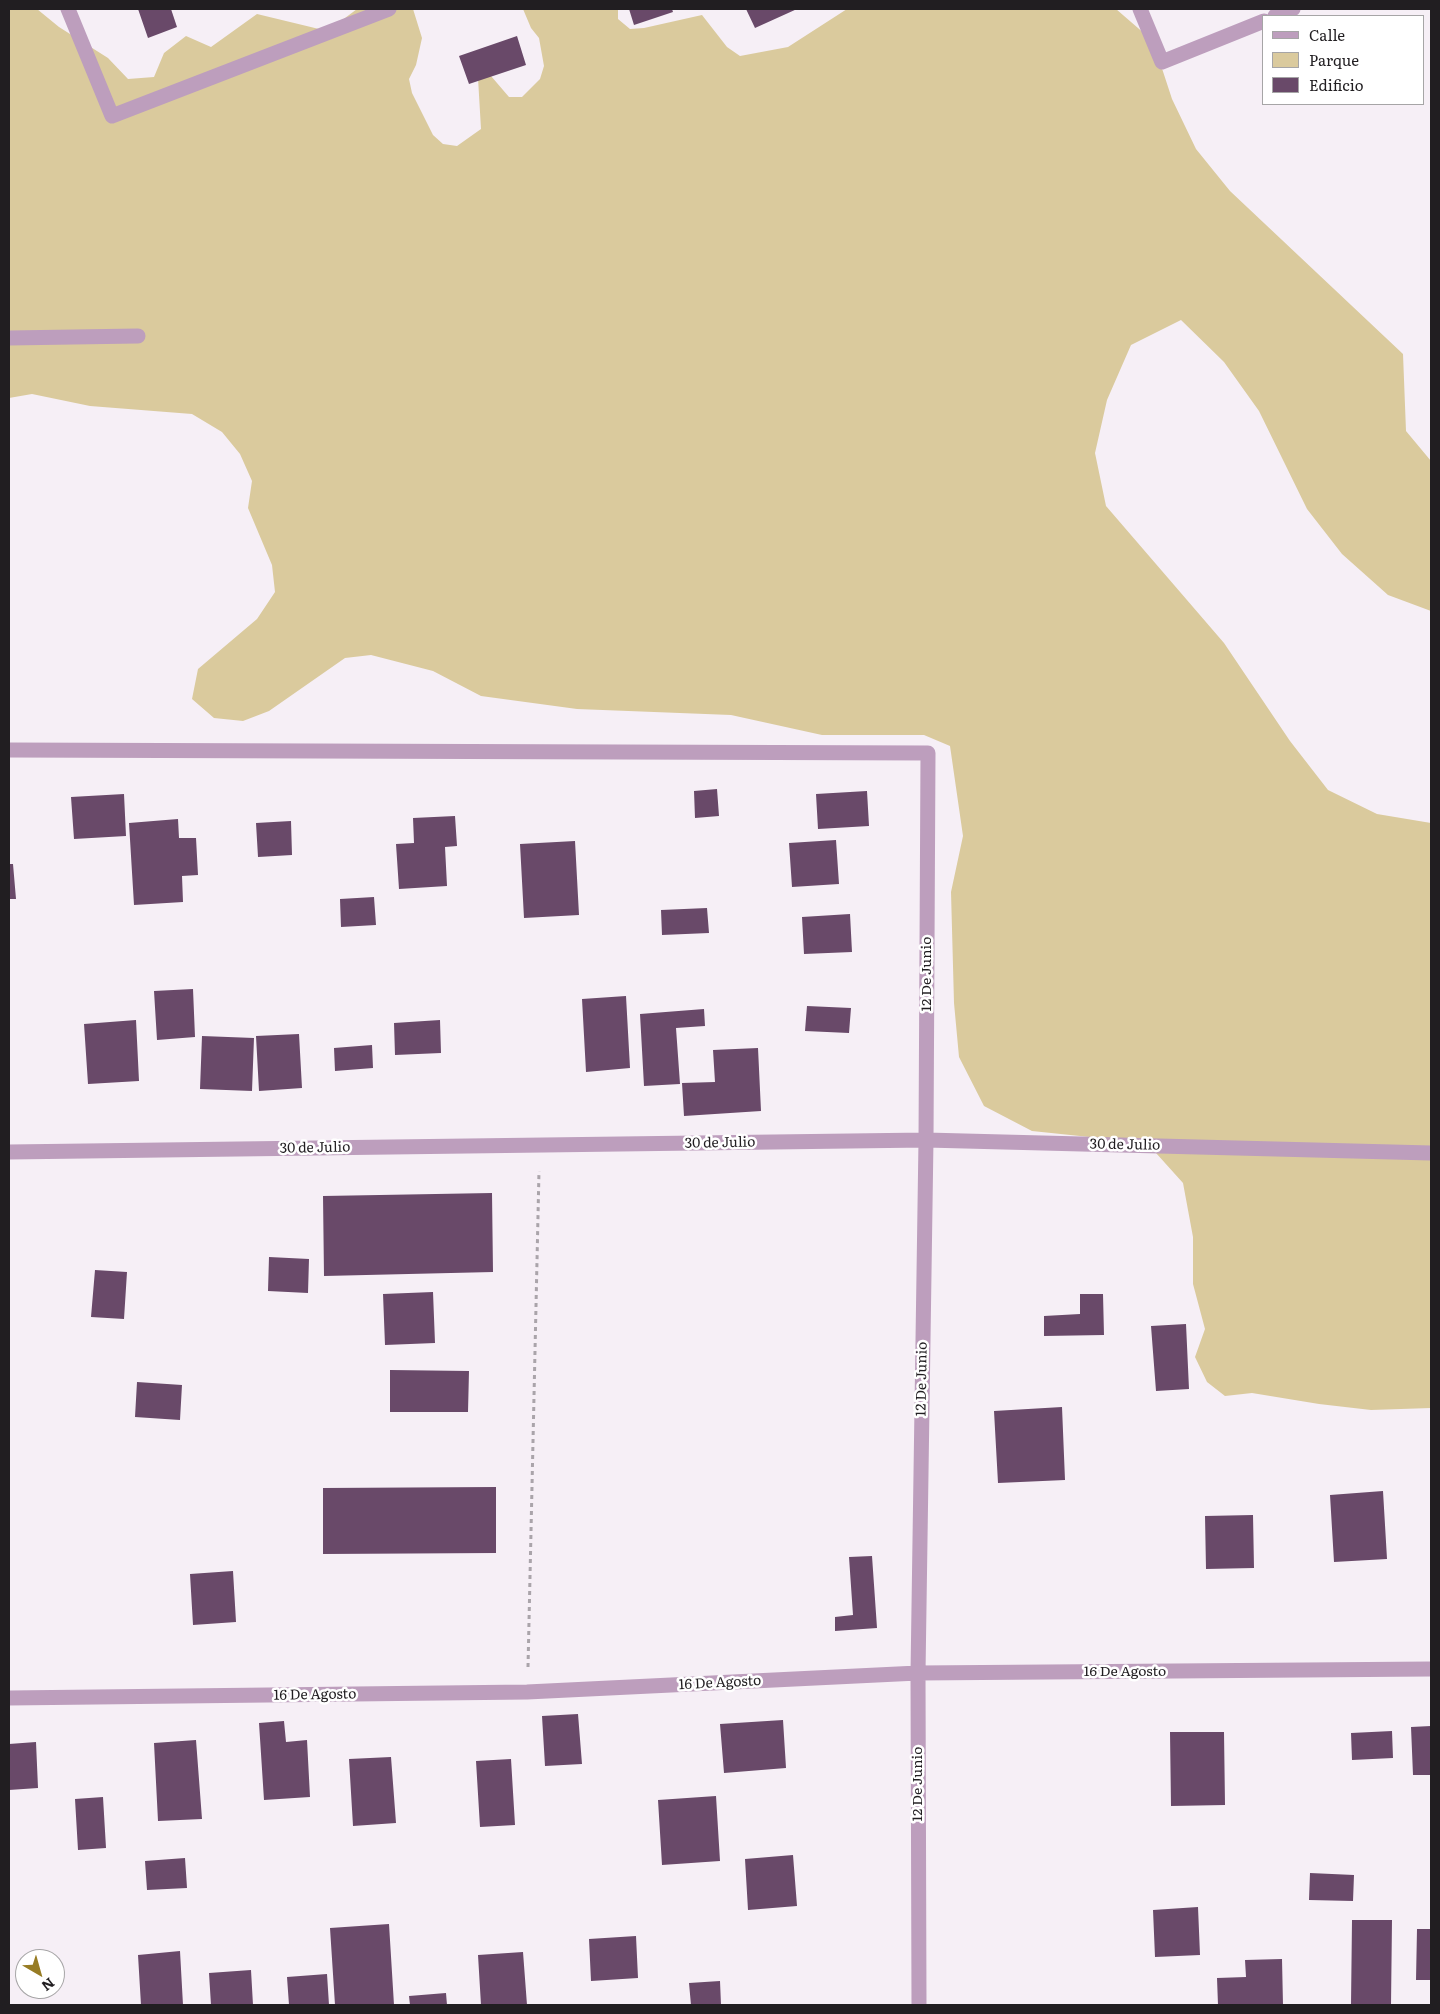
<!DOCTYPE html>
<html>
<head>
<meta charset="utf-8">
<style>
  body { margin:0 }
  #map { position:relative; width:1440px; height:2014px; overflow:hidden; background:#f6eff6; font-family:Literata,serif }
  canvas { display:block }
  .frame { position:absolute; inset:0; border:10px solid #211e21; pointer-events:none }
  .legend { position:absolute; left:1262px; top:15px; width:162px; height:90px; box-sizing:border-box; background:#fff; border:1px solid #a6a5a6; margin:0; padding:6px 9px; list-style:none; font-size:15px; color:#211e21 }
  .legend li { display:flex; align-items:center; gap:10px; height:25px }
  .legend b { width:25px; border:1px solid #a6a5a6 }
  .north { position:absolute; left:15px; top:1949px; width:50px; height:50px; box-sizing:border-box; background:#fff; border:1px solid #a6a5a6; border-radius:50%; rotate:142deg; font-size:14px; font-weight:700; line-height:20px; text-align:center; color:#211e21 }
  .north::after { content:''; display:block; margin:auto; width:18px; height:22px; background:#977c24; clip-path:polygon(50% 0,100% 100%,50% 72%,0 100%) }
</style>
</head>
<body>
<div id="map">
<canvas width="1440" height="2014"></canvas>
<div class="frame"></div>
<ul class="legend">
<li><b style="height:6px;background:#bd9ebd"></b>Calle</li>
<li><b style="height:14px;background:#daca9d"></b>Parque</li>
<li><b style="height:14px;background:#694969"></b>Edificio</li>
</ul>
<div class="north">N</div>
</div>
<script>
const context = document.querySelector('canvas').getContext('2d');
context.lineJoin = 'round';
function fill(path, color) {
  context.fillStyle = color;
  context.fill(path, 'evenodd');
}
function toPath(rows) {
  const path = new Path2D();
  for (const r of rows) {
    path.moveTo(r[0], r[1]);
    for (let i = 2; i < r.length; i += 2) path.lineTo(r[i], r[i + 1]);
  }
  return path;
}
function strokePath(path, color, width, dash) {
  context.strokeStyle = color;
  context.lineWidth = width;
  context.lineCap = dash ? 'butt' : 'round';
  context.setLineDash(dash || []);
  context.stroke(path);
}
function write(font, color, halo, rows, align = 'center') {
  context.font = font + ' Literata,serif';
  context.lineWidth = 5;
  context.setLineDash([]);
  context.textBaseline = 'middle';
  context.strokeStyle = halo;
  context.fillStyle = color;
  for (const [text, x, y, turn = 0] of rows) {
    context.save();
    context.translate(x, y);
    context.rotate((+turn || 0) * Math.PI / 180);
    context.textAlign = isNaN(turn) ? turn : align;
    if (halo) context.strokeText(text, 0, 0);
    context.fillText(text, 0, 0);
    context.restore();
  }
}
const green = toPath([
  [9,9,37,9,59,27,108,58,128,79,154,77,164,53,186,36,211,47,257,14,319,29,333,27,357,9,413,9,422,38,416,65,409,79,412,93,433,135,443,144,457,146,481,129,478,78,491,76,509,97,522,97,540,79,544,66,539,38,531,28,523,9,618,9,618,19,630,29,644,28,702,15,727,47,740,56,788,47,847,9,1116,9,1153,41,1172,99,1196,149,1230,191,1403,354,1406,431,1431,461,1431,611,1388,595,1342,554,1307,509,1259,411,1224,362,1181,320,1131,345,1107,400,1095,453,1106,506,1224,643,1290,741,1328,790,1377,814,1431,823,1431,1408,1371,1410,1319,1404,1252,1393,1225,1396,1207,1382,1195,1357,1205,1329,1193,1284,1193,1237,1183,1183,1147,1143,1032,1131,984,1106,959,1057,954,1003,951,892,963,836,950,746,924,735,822,735,731,715,577,709,481,696,433,671,371,655,345,658,269,711,243,721,214,718,192,699,198,669,257,619,275,592,272,565,248,508,252,481,240,454,222,432,192,414,90,406,32,394,9,398]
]);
const building = toPath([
  [138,9,171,9,177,27,148,38],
  [629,9,672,9,673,12,634,25],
  [746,9,797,9,755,28],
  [517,36,526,65,469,84,459,56],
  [717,789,719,816,695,818,694,791],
  [867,791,869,826,818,829,816,794],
  [124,794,126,836,74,839,71,797],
  [455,816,457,846,445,847,447,886,399,889,396,844,414,843,413,818],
  [178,819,179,838,196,838,198,875,182,876,183,902,134,905,129,823],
  [291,821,292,855,258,857,256,823],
  [836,840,839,884,792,887,789,843],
  [575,841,579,915,524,918,520,844],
  [9,864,13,864,16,899,9,899],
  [374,897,376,925,341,927,340,899],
  [707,908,709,933,662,935,661,910],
  [850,914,852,952,804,954,802,917],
  [193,989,195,1037,157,1040,154,991],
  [626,996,630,1068,586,1072,582,999],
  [807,1006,851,1008,849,1033,805,1031],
  [704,1009,705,1026,676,1028,680,1084,644,1086,640,1014],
  [136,1020,139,1081,88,1084,84,1024],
  [440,1020,441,1053,395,1055,394,1023],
  [299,1034,302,1088,259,1091,256,1036],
  [202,1036,254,1038,252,1091,200,1089],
  [372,1045,373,1068,335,1071,334,1048],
  [758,1048,761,1111,684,1116,682,1083,715,1082,713,1050],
  [492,1193,493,1272,324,1276,323,1196],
  [269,1257,309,1259,308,1293,268,1291],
  [95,1270,127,1272,124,1319,91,1317],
  [433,1292,435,1343,385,1345,383,1294],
  [1080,1294,1103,1294,1104,1335,1044,1336,1044,1316,1080,1314],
  [1186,1324,1189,1389,1156,1391,1151,1326],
  [390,1370,469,1371,468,1412,390,1412],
  [137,1382,182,1385,180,1420,135,1417],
  [1062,1407,1065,1480,998,1483,994,1411],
  [496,1487,496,1553,323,1554,323,1488],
  [1383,1491,1387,1559,1334,1562,1330,1495],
  [1253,1515,1254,1568,1206,1569,1205,1516],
  [872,1556,877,1628,835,1631,835,1617,853,1615,849,1557],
  [233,1571,236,1622,193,1625,190,1574],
  [578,1714,582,1764,545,1766,542,1716],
  [783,1720,786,1768,724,1773,720,1724],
  [284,1721,286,1742,307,1740,310,1797,264,1800,259,1723],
  [1431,1726,1431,1775,1413,1775,1411,1727],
  [1392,1731,1393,1758,1352,1760,1351,1733],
  [1170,1732,1224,1732,1225,1805,1171,1806],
  [196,1740,202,1819,158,1821,154,1743],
  [36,1742,38,1788,9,1790,9,1744],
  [391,1757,396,1823,353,1826,349,1759],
  [511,1759,515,1825,480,1827,476,1761],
  [716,1796,720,1861,662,1865,658,1800],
  [103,1797,106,1848,78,1850,75,1799],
  [793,1855,797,1906,748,1910,745,1859],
  [185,1858,187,1888,147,1890,145,1861],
  [1310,1873,1354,1875,1353,1901,1309,1900],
  [1198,1907,1200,1955,1155,1957,1153,1910],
  [1352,1920,1392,1920,1391,2005,1351,2005],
  [389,1924,394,2005,335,2005,330,1928],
  [1417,1929,1431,1929,1431,1980,1416,1980],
  [636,1936,638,1978,591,1981,589,1939],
  [180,1951,183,2005,141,2005,138,1955],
  [523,1952,527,2005,481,2005,478,1955],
  [1282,1959,1283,2005,1218,2005,1217,1978,1246,1977,1245,1960],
  [251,1970,253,2005,211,2005,209,1973],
  [327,1974,329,2005,289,2005,287,1977],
  [720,1981,721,2005,691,2005,689,1983],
  [446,1993,447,2005,410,2005,409,1996]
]);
const path = toPath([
  [528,1667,539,1171]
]);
const minor = toPath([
  [68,9,112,116,389,9],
  [1140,9,1162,62,1264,21],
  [1275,16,1293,9],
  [9,338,138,336],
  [9,750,928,753,926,1140,918,1673,919,2005],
  [9,1152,926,1140,1431,1153],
  [9,1698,527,1692,918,1673,1431,1669]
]);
const streetNames = [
  ["12 De Junio",927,974,-90],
  ["30 de Julio",720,1143,-1],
  ["30 de Julio",1125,1145,1],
  ["30 de Julio",315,1148,-1],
  ["12 De Junio",922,1379,-89],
  ["16 De Agosto",1125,1672],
  ["16 De Agosto",720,1683,-3],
  ["16 De Agosto",315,1695,-1],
  ["12 De Junio",918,1784,-90]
];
fill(green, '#daca9d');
fill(building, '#694969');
strokePath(path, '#aaa4aa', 3, [4, 4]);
strokePath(minor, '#bd9ebd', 15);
write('14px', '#211e21', '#fff', streetNames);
</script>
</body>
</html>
